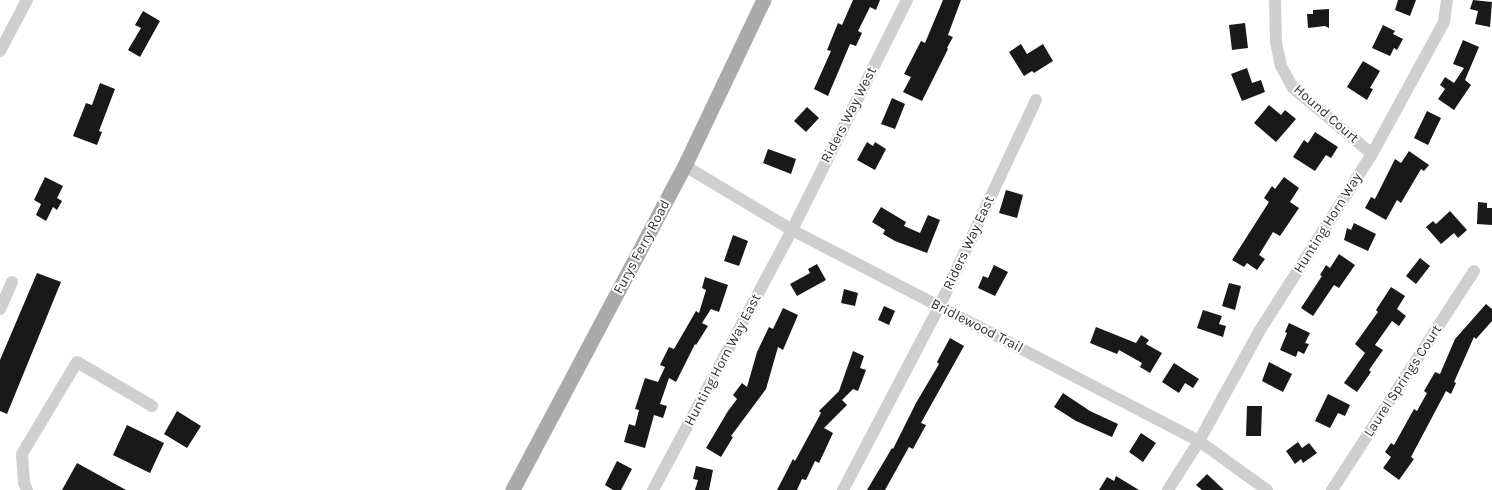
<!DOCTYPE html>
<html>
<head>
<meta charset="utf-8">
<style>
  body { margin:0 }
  canvas { display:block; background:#fff }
</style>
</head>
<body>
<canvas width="1492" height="490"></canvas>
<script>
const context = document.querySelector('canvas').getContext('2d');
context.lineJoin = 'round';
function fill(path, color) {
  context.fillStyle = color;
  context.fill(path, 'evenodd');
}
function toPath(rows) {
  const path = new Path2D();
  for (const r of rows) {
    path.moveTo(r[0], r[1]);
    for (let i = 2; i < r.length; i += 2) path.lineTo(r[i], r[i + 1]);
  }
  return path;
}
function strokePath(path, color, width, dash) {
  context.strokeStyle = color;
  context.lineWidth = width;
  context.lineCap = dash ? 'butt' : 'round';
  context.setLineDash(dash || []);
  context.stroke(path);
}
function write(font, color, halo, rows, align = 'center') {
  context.font = font + ' Karla,sans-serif';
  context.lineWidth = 4;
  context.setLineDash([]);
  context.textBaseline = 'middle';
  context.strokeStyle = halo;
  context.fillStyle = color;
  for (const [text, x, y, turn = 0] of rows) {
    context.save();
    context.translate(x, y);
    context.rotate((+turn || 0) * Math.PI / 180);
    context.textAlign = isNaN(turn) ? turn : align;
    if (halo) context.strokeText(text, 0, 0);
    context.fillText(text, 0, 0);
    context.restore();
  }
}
const building = toPath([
  [853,0,880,0,876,10,870,7,858,31,862,33,856,46,850,44,828,96,814,89,831,51,827,50,838,23,842,25],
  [943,0,961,0,948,35,953,37,947,48,948,49,922,101,903,92,911,77,904,74,921,41,925,43],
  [1398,0,1416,0,1410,16,1395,10],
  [1473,0,1492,2,1490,27,1475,24,1478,11,1470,9],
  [1329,9,1329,28,1325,26,1308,28,1307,14,1313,14,1313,10],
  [143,11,160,21,140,57,128,50,141,28,135,25],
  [1245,23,1248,48,1232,50,1229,25],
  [1383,25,1395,31,1393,34,1403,39,1397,50,1394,48,1390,56,1372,48],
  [1463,40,1479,47,1465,80,1471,85,1454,110,1438,99,1445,89,1440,85,1445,77,1454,83,1464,68,1453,64],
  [1021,44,1027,54,1043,44,1053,61,1034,73,1032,71,1024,76,1009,52],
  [1363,61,1380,71,1370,88,1373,89,1367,100,1347,87],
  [1247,68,1252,83,1261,80,1265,92,1242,101,1231,74],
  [100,83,115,89,99,131,102,132,97,145,73,136,86,103,92,105],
  [892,98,905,104,895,129,881,124],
  [1269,105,1281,115,1285,110,1296,119,1276,142,1254,123],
  [807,107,819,118,806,132,794,121],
  [1427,111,1441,118,1428,145,1414,138],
  [1315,132,1338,147,1331,158,1326,155,1315,171,1293,157,1304,140,1308,143],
  [867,142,873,146,875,142,886,149,875,170,857,160],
  [768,149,796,159,791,174,763,163],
  [1409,151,1429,165,1424,171,1421,169,1401,203,1397,200,1386,220,1365,208,1371,197,1375,199,1395,159,1401,163],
  [45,177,63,186,57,198,62,201,57,210,53,207,46,221,36,215,41,204,34,200],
  [1284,177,1299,188,1290,202,1299,208,1280,236,1273,232,1259,255,1265,259,1257,270,1247,263,1244,267,1232,260,1269,202,1264,198,1272,186,1275,189],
  [1006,190,1023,195,1017,218,999,213],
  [1478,202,1487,203,1487,208,1492,208,1492,225,1477,224],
  [881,207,906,222,904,226,920,233,928,215,940,220,927,253,895,241,883,234,885,230,872,222],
  [1450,211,1467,230,1458,238,1454,233,1441,244,1426,227,1433,221,1436,224],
  [1354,223,1376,234,1368,251,1344,240,1347,228,1351,230],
  [733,235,748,241,739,266,724,261],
  [1339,254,1355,265,1339,288,1334,285,1313,316,1301,308,1322,276,1320,275,1326,265,1330,268],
  [1420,258,1430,266,1416,284,1406,276],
  [817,264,826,280,797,296,790,284,810,273,808,269],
  [994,265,1008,272,995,296,978,288,983,276,988,278],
  [37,273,61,282,7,414,0,411,0,360],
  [705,277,728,285,719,312,711,309,702,323,708,326,696,345,695,344,676,382,669,378,660,404,667,406,663,418,654,415,645,448,624,442,629,424,635,426,639,410,635,409,645,378,658,382,665,367,660,365,669,347,674,349,696,311,699,313,706,290,702,288],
  [1229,283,1241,286,1235,310,1222,306],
  [1391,287,1405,296,1397,309,1406,316,1399,326,1392,321,1375,345,1383,350,1369,370,1371,372,1357,392,1344,383,1365,353,1355,344,1378,312,1376,310],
  [844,289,858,293,855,306,841,303],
  [1486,304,1492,309,1492,321,1476,339,1474,337,1454,382,1456,383,1451,394,1446,391,1411,457,1414,459,1399,480,1383,468,1391,457,1385,452,1391,443,1394,445,1414,409,1417,411,1427,393,1424,391,1435,372,1440,374,1455,339],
  [884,306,895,311,889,325,878,320],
  [783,308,798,315,783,350,778,347,766,389,737,428,731,436,733,437,721,457,706,448,728,411,737,399,733,395,742,383,747,387,757,352,769,327,773,329],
  [1203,310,1222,316,1219,324,1226,326,1223,337,1197,328],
  [1289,323,1310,333,1305,343,1309,344,1304,354,1298,351,1296,357,1280,350,1287,333,1285,332],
  [1096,327,1136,343,1141,335,1149,340,1146,344,1162,353,1150,373,1140,367,1142,363,1119,350,1117,354,1090,343],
  [950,338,964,346,921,423,926,425,913,449,909,447,885,490,867,490,892,448,893,449,916,403,939,364,937,362],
  [853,351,864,356,860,368,866,370,858,391,853,389,842,400,847,405,824,428,833,433,819,463,815,461,806,480,802,479,797,490,777,490,793,459,795,461,821,413,819,411,839,391],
  [1269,362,1292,374,1283,392,1262,381],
  [1174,363,1199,379,1193,388,1185,383,1179,393,1162,382],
  [1063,393,1090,411,1118,424,1112,437,1076,421,1054,407],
  [1328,394,1350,405,1345,416,1338,413,1330,428,1315,421],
  [1247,406,1262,406,1261,436,1246,436],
  [177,411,201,426,187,448,164,434],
  [127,425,164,443,150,473,113,455],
  [1141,433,1156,443,1143,462,1129,452],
  [1298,442,1302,448,1309,443,1317,453,1303,463,1301,459,1295,464,1286,451],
  [617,461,632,469,621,490,613,490,605,485],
  [77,463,126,490,62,490],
  [696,466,713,470,709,490,695,490,698,480,693,479],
  [1207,474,1224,490,1202,490,1196,485],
  [1116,476,1139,490,1099,490,1107,477,1114,481]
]);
const minor = toPath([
  [1275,0,1276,43,1281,66,1293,88,1372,154],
  [0,51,27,0],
  [685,166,792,230,1199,441,1267,490],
  [0,309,12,282],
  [27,490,24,483,22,454,77,362,152,406],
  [653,490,792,230,907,0],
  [843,490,939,307,1036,100],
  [1168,490,1199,441,1260,330,1372,154,1444,22,1447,0],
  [1332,490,1474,271]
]);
const major = toPath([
  [513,490,685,166,764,0]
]);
const streetNames = [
  ["Hound Court",1326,114,41],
  ["Riders Way West",849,115,-63],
  ["Hunting Horn Way",1328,223,-58],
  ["Riders Way East",969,243,-65],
  ["Furys Ferry Road",642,247,-62],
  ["Bridlewood Trail",977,326,27],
  ["Hunting Horn Way East",723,360,-62],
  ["Laurel Springs Court",1403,381,-57]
];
fill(building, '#191919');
strokePath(minor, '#cfcfcf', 12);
strokePath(major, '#aaa', 15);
write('14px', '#323232', '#fff', streetNames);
</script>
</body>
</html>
